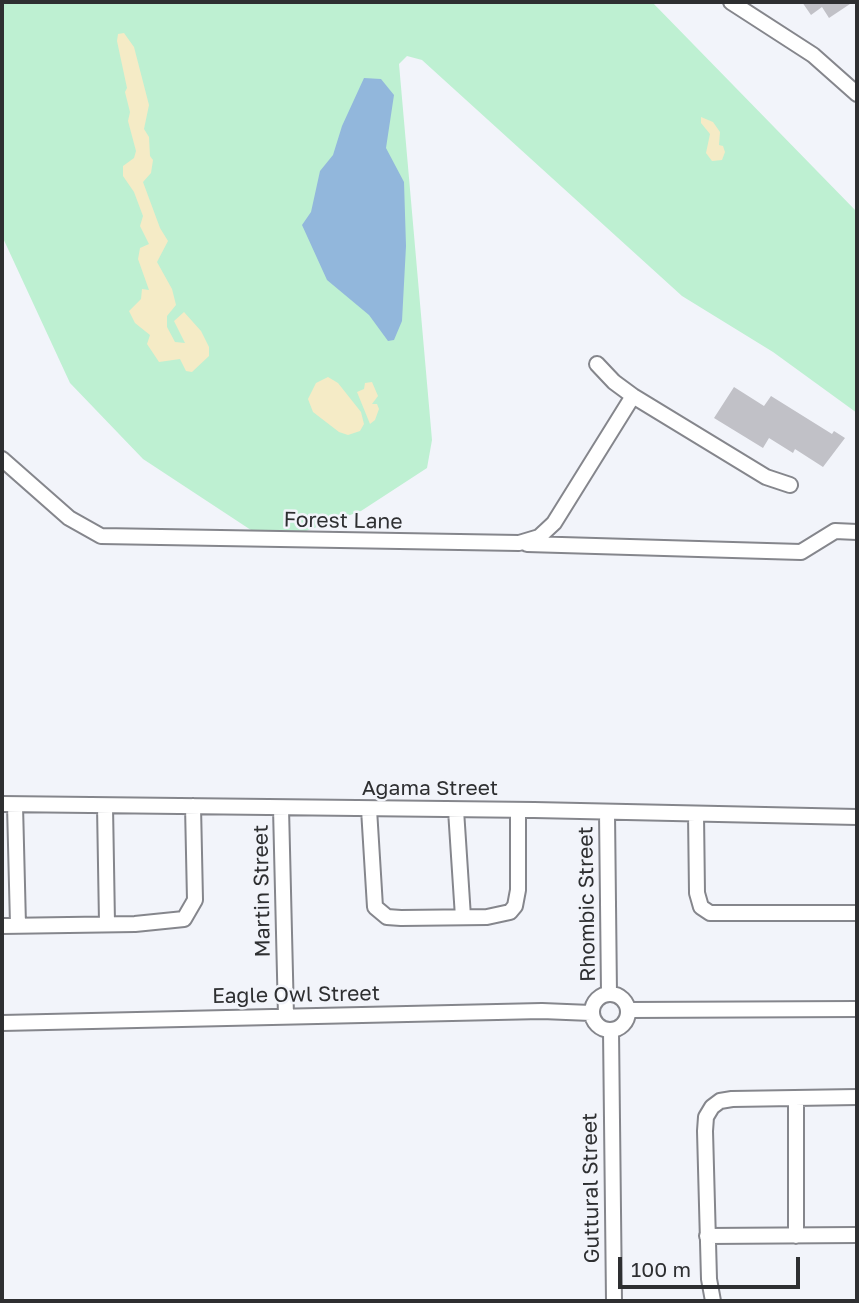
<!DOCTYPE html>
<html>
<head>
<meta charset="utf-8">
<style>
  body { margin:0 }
  #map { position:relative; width:859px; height:1303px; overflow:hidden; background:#f2f4fa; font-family:"Golos Text",sans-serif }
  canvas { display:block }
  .frame { position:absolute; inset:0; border:4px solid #2e2f31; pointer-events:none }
  .scale { position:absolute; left:618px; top:1257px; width:182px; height:32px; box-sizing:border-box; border:4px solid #2e2f31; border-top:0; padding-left:9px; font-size:21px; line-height:24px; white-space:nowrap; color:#2e2f31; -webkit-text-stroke:5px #f2f4fa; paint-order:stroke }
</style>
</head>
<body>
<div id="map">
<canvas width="859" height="1303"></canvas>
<div class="frame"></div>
<div class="scale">100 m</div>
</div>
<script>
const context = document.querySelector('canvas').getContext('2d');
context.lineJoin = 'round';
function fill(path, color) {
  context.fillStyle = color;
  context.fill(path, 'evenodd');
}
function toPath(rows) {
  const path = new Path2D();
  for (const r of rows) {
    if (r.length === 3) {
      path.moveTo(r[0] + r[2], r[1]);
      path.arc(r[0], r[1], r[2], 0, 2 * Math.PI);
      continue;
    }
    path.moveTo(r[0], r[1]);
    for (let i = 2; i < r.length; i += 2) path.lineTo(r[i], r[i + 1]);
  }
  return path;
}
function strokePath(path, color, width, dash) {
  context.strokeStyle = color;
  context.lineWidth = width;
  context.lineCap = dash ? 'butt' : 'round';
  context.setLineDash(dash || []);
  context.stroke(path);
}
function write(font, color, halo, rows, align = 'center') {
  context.font = font + ' "Golos Text",sans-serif';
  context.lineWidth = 5;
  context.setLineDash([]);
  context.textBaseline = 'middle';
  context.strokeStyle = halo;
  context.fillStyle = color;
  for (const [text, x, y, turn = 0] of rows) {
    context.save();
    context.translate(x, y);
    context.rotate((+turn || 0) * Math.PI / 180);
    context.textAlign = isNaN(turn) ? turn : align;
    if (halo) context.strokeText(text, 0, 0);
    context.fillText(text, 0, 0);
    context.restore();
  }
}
const green = toPath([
  [2,2,652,2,857,212,857,413,773,352,682,296,422,60,407,56,399,64,432,440,427,468,361,511,295,535,257,534,143,459,70,383,2,236]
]);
const sand = toPath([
  [124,33,134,47,149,105,144,129,149,137,150,156,153,160,151,173,143,182,160,228,168,241,157,262,172,289,176,305,167,316,167,327,175,342,185,343,174,321,184,312,201,331,209,347,209,356,192,372,186,371,180,359,159,362,147,344,150,335,135,323,129,311,141,299,142,289,149,290,138,259,140,248,149,244,140,226,143,216,134,192,123,176,123,166,134,158,136,151,128,121,130,112,125,92,127,88,117,41,118,34],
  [701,117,713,122,720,132,719,145,723,146,725,152,722,160,712,161,706,153,710,134,701,123],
  [328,377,338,383,361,412,364,424,360,431,348,435,339,432,313,412,308,399,316,383],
  [372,382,378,396,372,404,377,404,379,409,375,420,370,424,357,392,364,389,365,383]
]);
const water = toPath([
  [364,78,381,79,394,95,386,148,404,182,406,246,402,321,394,340,388,341,369,315,327,280,302,225,311,212,320,171,333,155,342,126]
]);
const building = toPath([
  [802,2,853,2,829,18,822,7,811,15],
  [734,387,764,406,771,396,832,434,834,431,845,438,823,467,795,449,793,453,769,438,763,448,714,418]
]);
const minor = toPath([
  [731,2,813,55,857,94],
  [597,364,614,382,633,396,766,477,790,485],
  [2,459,69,518,101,536,519,543,539,537,554,523,633,396],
  [527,544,801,552,835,531,857,532],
  [2,804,534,810,857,817],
  [15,805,18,925],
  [105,806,107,923],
  [281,808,286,1016],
  [369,809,375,907,387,917,401,918,487,917,510,912,515,906,518,890,518,810],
  [456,810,463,917],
  [607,813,609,994],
  [696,814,697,893,701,907,710,913,857,913],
  [2,926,135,924,184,919,195,900,193,806],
  [610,1012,18],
  [628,1010,857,1009],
  [2,1023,542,1011,591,1013],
  [611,1030,614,1301],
  [707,1236,857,1235],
  [796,1236,796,1099],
  [713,1301,709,1279,705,1131,706,1117,712,1107,720,1101,732,1099,857,1097]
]);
const streetNames = [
  ["Forest Lane",343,521,1],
  ["Agama Street",430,788],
  ["Martin Street",262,891,-91],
  ["Rhombic Street",587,904,-91],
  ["Eagle Owl Street",296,995,-1],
  ["Guttural Street",591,1188,-91]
];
fill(green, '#bef0d2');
fill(sand, '#f5ebc6');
fill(water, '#92b7dc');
fill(building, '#c1c1c7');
strokePath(minor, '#85868c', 18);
strokePath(minor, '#fff', 14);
write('21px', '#2e2f31', '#f2f4fa', streetNames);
</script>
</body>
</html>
